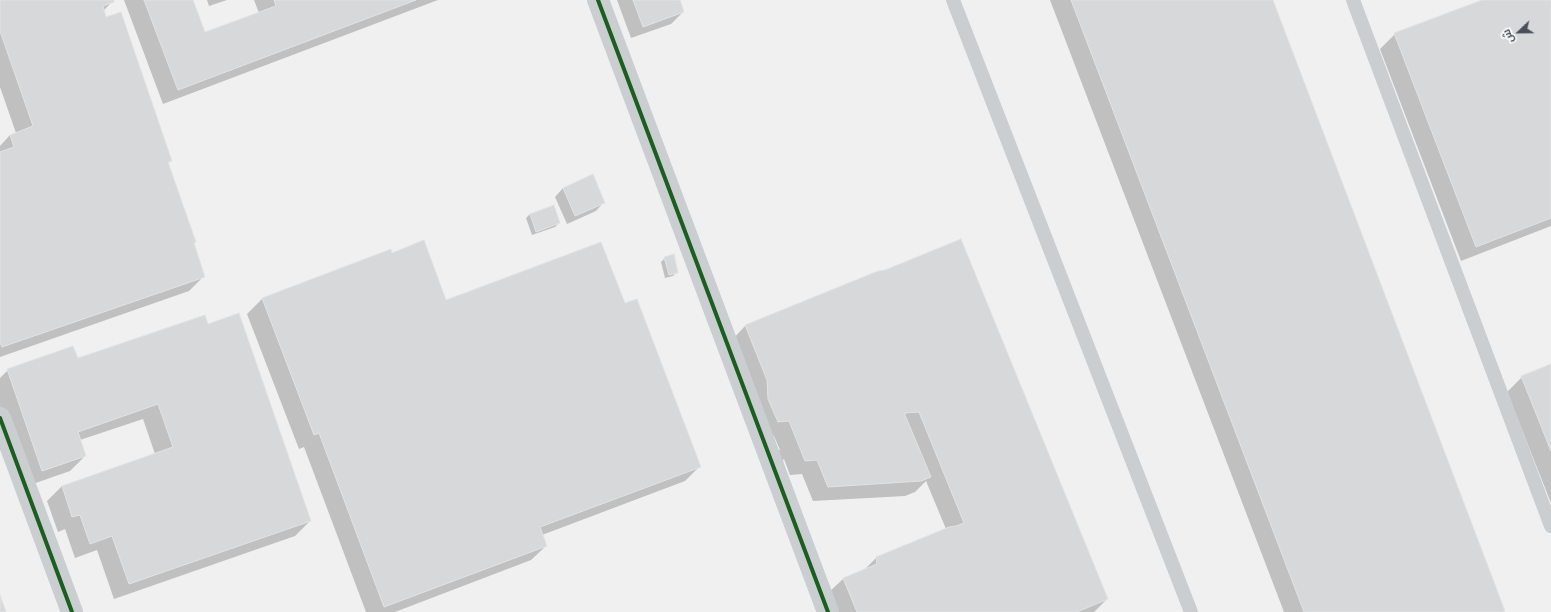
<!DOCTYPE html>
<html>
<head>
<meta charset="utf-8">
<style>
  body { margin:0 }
  #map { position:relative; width:1551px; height:612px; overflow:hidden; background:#f0f0f0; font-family:Jost,Cairo,sans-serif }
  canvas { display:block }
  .north { position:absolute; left:1499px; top:12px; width:40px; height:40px; -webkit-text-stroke:3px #fff; paint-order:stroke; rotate:248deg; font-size:11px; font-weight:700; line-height:16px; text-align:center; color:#484f5b }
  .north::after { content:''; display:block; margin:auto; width:14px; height:18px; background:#484f5b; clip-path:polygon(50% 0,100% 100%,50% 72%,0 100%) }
</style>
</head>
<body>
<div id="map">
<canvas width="1551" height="612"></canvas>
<div class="north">ش</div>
</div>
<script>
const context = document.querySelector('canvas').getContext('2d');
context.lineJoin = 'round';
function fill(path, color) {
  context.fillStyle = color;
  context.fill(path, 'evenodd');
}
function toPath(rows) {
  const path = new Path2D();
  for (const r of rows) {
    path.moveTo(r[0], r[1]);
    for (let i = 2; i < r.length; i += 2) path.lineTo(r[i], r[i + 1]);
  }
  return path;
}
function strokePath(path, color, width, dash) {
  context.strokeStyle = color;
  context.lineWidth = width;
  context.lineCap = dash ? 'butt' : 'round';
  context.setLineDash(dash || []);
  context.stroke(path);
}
const shadow = toPath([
  [0,0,113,0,113,1,103,11,106,18,171,161,167,164,204,276,189,291,0,357,0,146,10,135,16,133,0,87],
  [124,0,192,0,205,33,259,13,254,0,438,0,163,104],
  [207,0,227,0,209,6],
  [617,0,678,0,683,12,671,24,631,38],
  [1050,0,1272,0,1504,610,1503,612,1284,612],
  [1485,0,1551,0,1551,226,1461,261,1380,49,1395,34],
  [563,188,604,202,596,211,567,224,555,197],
  [530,214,559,223,555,227,532,235,526,218],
  [390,250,392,254,446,302,699,467,685,481,542,535,546,546,531,560,395,612,366,612,304,447,299,449,247,314,262,299],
  [665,258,677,272,673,276,665,278,661,262],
  [878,272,1107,599,1094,612,836,612,828,593,843,579,864,570,876,558,946,529,926,481,915,492,905,496,813,501,802,474,790,475,784,459,783,460,784,467,770,452,780,450,774,436,763,436,731,341,745,326],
  [208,325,310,521,295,536,114,599,97,550,75,558,65,529,58,532,47,501,62,486,155,454,143,419,80,440,85,456,70,471,27,486,0,406,0,378,8,370,78,360],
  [1551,365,1551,503,1507,392,1522,377]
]);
const building = toPath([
  [0,0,114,0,114,2,103,6,106,17,121,12,172,161,168,162,196,242,194,243,205,277,2,347,0,343,0,152,14,147,10,135,33,126,0,31,0,0],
  [144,0,193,0,205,32,276,6,274,0,416,0,178,90,144,0],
  [633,0,680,0,684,12,643,27,633,0],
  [1071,0,1273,0,1505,611,1502,612,1304,612,1071,0],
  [1482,0,1551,0,1551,218,1476,247,1394,33,1482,0],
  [593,174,605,203,575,216,563,188,593,174],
  [554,205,560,223,536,232,530,214,554,205],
  [961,239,1108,599,1077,612,857,612,843,578,877,564,876,557,949,527,956,526,964,523,919,412,905,413,905,415,931,477,921,481,828,487,817,460,805,461,789,421,778,422,768,399,767,380,745,325,878,271,885,270,961,239],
  [424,240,446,300,601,242,625,303,637,299,701,467,540,527,547,546,384,607,319,433,314,435,262,298,391,249,392,253,424,240],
  [674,254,678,273,669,275,664,257,674,254],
  [239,313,311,521,129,584,112,536,90,544,80,515,72,517,62,486,173,447,158,404,78,432,86,456,42,471,7,369,73,346,78,358,205,315,208,324,239,313],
  [1551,364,1551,451,1521,376,1551,364],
  [0,595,6,612,0,612,0,595]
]);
const lane = toPath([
  [953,0,1191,612],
  [1353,0,1551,526]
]);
const street = toPath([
  [598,0,828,612],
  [0,418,72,612]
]);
const cycleway = toPath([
  [598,0,828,612],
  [0,418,72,612]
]);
fill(shadow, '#0003');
fill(building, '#d7d8da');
strokePath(building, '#e1e2e3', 1);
strokePath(lane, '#cbced1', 14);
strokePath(street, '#cbced1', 22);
strokePath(cycleway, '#1b5e20', 4);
</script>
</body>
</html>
